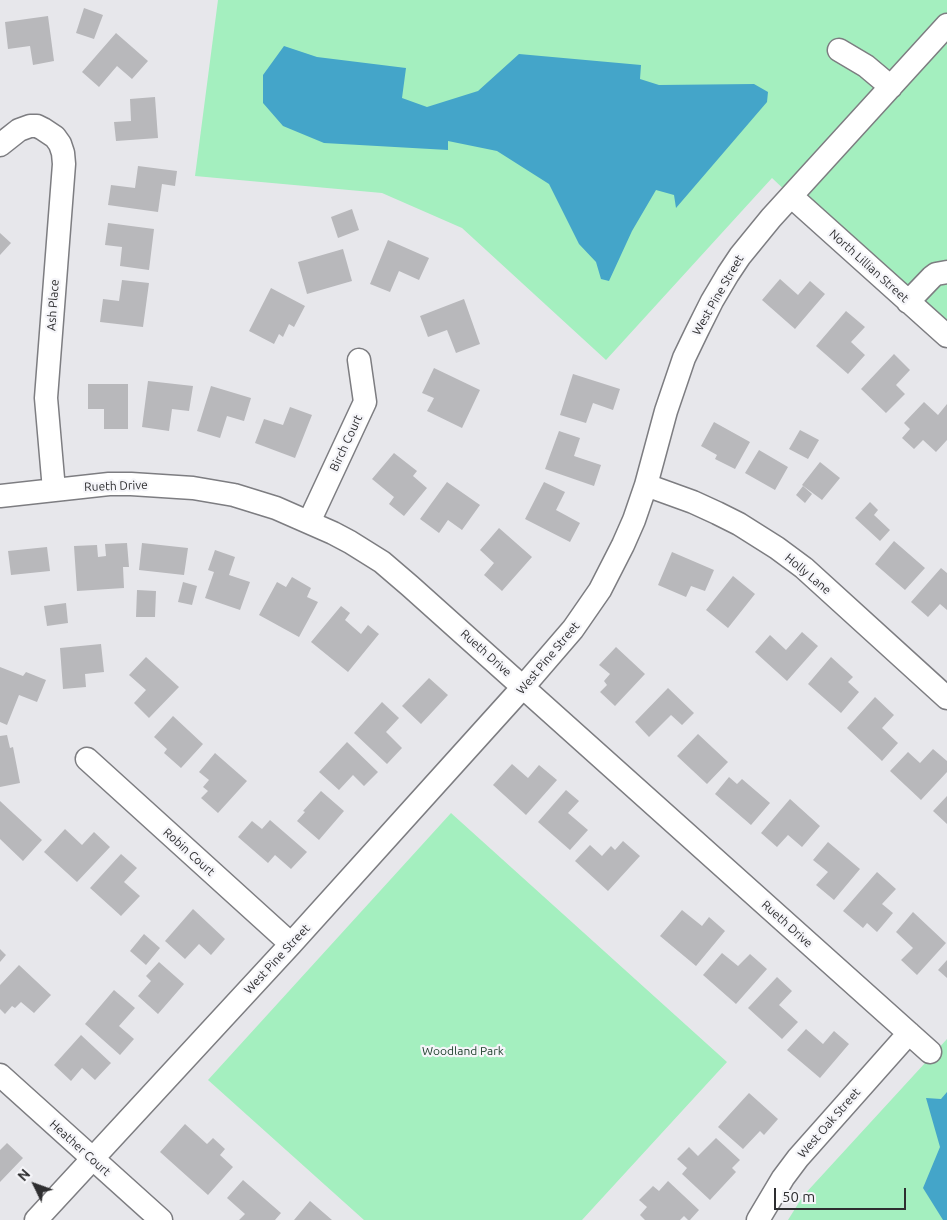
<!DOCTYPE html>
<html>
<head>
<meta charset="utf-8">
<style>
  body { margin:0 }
  #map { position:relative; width:947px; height:1220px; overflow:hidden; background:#e7e7eb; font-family:Ubuntu,sans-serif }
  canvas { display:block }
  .north { position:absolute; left:10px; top:1160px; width:50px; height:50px; -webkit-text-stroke:4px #f5f5f9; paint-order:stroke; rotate:312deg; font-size:14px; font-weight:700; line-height:20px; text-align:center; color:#2e2e30 }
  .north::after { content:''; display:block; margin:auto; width:18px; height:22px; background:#2e2e30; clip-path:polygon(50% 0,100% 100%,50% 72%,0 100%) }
  .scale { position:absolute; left:774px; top:1188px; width:132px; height:22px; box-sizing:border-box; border:2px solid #2e2e30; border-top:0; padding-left:6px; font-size:15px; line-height:18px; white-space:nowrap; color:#2e2e30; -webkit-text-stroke:4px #f5f5f9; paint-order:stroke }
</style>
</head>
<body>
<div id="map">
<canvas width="947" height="1220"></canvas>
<div class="north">N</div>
<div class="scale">50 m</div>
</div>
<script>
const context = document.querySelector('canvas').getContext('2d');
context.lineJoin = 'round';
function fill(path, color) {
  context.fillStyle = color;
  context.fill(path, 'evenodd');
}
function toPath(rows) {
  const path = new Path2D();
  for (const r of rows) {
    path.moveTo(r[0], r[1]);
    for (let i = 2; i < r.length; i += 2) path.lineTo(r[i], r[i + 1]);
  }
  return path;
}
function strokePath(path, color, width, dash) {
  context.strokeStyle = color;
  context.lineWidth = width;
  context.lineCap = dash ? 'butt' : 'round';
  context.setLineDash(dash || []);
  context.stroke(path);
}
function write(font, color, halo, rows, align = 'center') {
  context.font = font + ' Ubuntu,sans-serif';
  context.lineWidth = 4.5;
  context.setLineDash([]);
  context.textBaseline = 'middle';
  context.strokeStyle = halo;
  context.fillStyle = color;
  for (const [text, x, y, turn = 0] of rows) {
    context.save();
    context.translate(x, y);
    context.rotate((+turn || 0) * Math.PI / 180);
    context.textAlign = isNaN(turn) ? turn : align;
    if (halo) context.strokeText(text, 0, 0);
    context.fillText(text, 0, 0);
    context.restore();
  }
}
const green = toPath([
  [218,0,947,0,947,336,791,196,772,178,606,360,462,228,382,193,195,176],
  [451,813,727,1062,582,1220,364,1220,208,1080],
  [947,1039,947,1220,788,1220,803,1196]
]);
const water = toPath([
  [284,46,317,57,406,68,402,98,427,107,478,91,519,54,641,65,640,79,659,85,754,84,768,92,767,102,676,208,674,195,656,190,632,231,609,281,601,279,596,262,579,244,549,184,497,151,448,141,448,150,324,143,283,126,263,103,263,75],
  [947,1092,947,1220,943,1220,923,1188,940,1147,926,1098,941,1099]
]);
const building = toPath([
  [84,8,103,15,94,39,76,33],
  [48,16,54,61,33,65,30,46,8,49,5,22],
  [116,33,148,61,132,79,117,66,99,87,82,72],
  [155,97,158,138,116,141,114,122,131,121,130,99],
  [138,166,177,171,175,186,162,184,158,212,108,205,111,185,135,188],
  [352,209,359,230,338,238,331,217],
  [108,223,154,229,149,270,120,266,122,247,105,245],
  [0,233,11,243,0,255],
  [388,240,429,258,419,280,399,271,390,292,370,284],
  [343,249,352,281,307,294,298,262],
  [780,279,798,295,810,281,825,294,795,329,762,300],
  [122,280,149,283,143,327,100,322,103,299,119,301],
  [271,288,305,306,294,327,289,324,283,337,279,334,274,344,249,331],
  [464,299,480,344,456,353,447,330,428,337,420,316],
  [846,311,865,327,851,342,865,355,848,374,816,346],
  [894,354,910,370,896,385,905,394,886,413,861,389],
  [434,368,480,390,462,428,427,411,434,398,422,393],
  [573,374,620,389,613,410,593,403,586,423,560,415],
  [148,381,193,386,189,411,172,409,169,431,142,427],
  [88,384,128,384,128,429,104,429,104,409,88,409],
  [211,386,251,398,244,421,227,416,220,438,197,431],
  [924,402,938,415,947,404,947,440,936,452,923,440,914,449,902,438,910,429,904,423],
  [290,407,312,415,295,458,255,443,264,419,283,425],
  [714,422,750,442,735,469,715,459,717,455,701,446],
  [800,430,819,440,808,459,789,449],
  [559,431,580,438,574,456,601,465,594,486,545,469],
  [759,450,788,467,775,490,745,473],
  [394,453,417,471,413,476,427,488,404,516,389,504,394,497,372,479],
  [820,462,840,478,822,500,802,485],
  [447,482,480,505,462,530,448,520,439,533,420,519],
  [544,482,565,492,556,510,580,523,570,542,525,519],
  [803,486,812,494,805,503,796,495],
  [870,502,878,510,874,515,890,530,880,541,855,518],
  [499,528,532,557,502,591,484,575,494,563,480,550],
  [894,541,925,568,905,590,875,564],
  [127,543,129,567,123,567,124,588,77,591,74,546,97,545,98,557,106,556,105,544],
  [142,543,188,548,184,575,139,570],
  [47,547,50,571,11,575,8,551],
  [215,550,235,557,229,575,250,582,240,610,205,598,214,572,208,570],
  [672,552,714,570,705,591,691,586,686,597,658,585],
  [941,568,947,573,947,610,940,604,928,617,911,602],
  [733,576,755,594,728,628,706,610],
  [292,577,311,588,307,597,318,602,299,637,259,615,277,582,286,587],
  [183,582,197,586,192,605,178,602],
  [137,590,156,591,155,617,136,617],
  [66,603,68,623,47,626,44,606],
  [341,606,350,613,345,620,361,634,368,625,379,634,348,672,311,642],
  [802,632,818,646,787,681,755,652,770,635,786,650],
  [101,644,104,672,85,674,86,687,63,689,60,648],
  [616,647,645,674,615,706,600,692,607,685,604,681,610,674,599,665],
  [146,657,179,687,149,718,134,703,146,690,129,675],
  [831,657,853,677,848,682,859,692,841,713,808,684],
  [0,667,23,676,26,672,46,680,37,702,19,695,7,725,0,722],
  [429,678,448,695,421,724,402,706],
  [668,688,694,713,682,725,671,715,649,737,635,722],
  [875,697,894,715,882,728,898,743,882,761,847,728],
  [382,702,399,718,386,732,402,748,387,764,354,733],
  [173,716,203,744,181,768,164,753,167,749,154,737],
  [698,734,728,762,707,784,677,756],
  [7,735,10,748,13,747,20,783,0,787,0,736],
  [347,742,378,772,364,786,353,775,339,790,319,772],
  [933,749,947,761,947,772,921,800,890,771,908,752,920,763],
  [215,753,247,781,218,813,201,798,208,791,203,787,209,780,199,772],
  [512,764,528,778,539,765,557,780,526,815,493,785],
  [729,777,737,784,742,779,770,803,751,825,715,794],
  [566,790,579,801,568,813,588,830,570,850,538,822],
  [321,791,344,811,319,840,297,821,305,812,303,811],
  [947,796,947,824,933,811],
  [790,799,820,826,802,847,788,835,777,847,761,833],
  [0,801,42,840,23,861,0,839],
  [270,820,307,852,291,869,275,855,268,863,238,837,252,821,262,829],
  [65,829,82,845,94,832,110,847,77,882,44,852],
  [623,841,640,856,608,891,575,861,590,845,602,856,611,846,615,850],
  [828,842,860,869,834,900,816,885,828,872,813,860],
  [121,854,137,868,124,882,140,896,121,916,90,888],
  [877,872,896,889,882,904,893,913,877,932,867,923,863,928,843,911],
  [193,909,225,939,211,955,199,944,185,959,165,941],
  [682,910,702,926,709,917,725,931,696,966,660,936],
  [913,912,946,943,917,975,901,960,913,948,896,932],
  [144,934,160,948,146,965,130,951],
  [0,949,6,955,0,962],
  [722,953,738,966,750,954,767,969,736,1004,703,975],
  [947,960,947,978,938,970],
  [159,962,184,984,158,1014,138,996,151,981,146,976],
  [19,965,51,995,34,1013,21,1002,15,1008,12,1006,5,1014,0,1009,0,985],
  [777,977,792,991,779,1005,798,1022,782,1039,748,1008],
  [114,990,135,1008,119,1026,134,1039,120,1055,85,1024],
  [806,1029,823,1044,834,1031,849,1044,820,1078,787,1050],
  [81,1035,111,1063,95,1080,82,1068,71,1081,54,1065],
  [749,1093,778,1119,764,1135,760,1131,743,1149,718,1127],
  [185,1124,207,1144,213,1138,225,1149,220,1155,233,1167,208,1195,160,1152],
  [716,1138,740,1160,732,1168,736,1172,710,1200,682,1174,687,1168,677,1159,689,1147,698,1156],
  [7,1143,23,1158,0,1182,0,1150],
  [243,1180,281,1213,275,1220,239,1220,245,1214,227,1198],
  [668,1181,699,1210,690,1220,688,1220,684,1216,680,1220,645,1220,640,1215,647,1207,639,1200,653,1186,659,1191],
  [310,1201,332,1220,294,1220]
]);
const minor = toPath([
  [839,50,866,66,891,87],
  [0,145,19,130,30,126,37,126,43,129,55,137,60,144,63,153,64,164,46,398,54,490],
  [791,196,947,336],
  [908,302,932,277,936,274,947,272],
  [646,485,693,502,717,513,739,524,777,548,804,568,947,698],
  [0,496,109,484,131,484,193,488,234,495,276,508,333,533,350,542,382,562,410,586,930,1052],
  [309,522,365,402,359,360],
  [87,759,291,944],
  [0,1075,161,1220],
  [36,1220,291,944,523,687,573,629,600,590,623,545,634,520,646,485,666,411,684,358,697,331,712,301,728,274,740,256,771,218,947,25],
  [758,1220,783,1178,798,1158,909,1033]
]);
const streetNames = [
  ["North Lillian Street",869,266,42],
  ["West Pine Street",718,295,-60],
  ["Ash Place",53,305,-86],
  ["Birch Court",346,443,-65],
  ["Rueth Drive",116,486,-2],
  ["Holly Lane",808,574,40],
  ["Rueth Drive",486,653,42],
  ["West Pine Street",548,658,-50],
  ["Robin Court",189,852,42],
  ["Rueth Drive",787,924,42],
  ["West Pine Street",277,959,-47],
  ["West Oak Street",829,1123,-49],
  ["Heather Court",80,1148,42]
];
const parkNames = [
  ["Woodland Park",463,1051]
];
fill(green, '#a4efbf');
fill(water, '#44a5c9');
fill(building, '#b8b8bb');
strokePath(minor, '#7d7d81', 25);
strokePath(minor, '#fff', 22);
write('12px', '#2e2e30', '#f5f5f9', streetNames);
write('12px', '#193b27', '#f5f5f9', parkNames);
</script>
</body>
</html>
